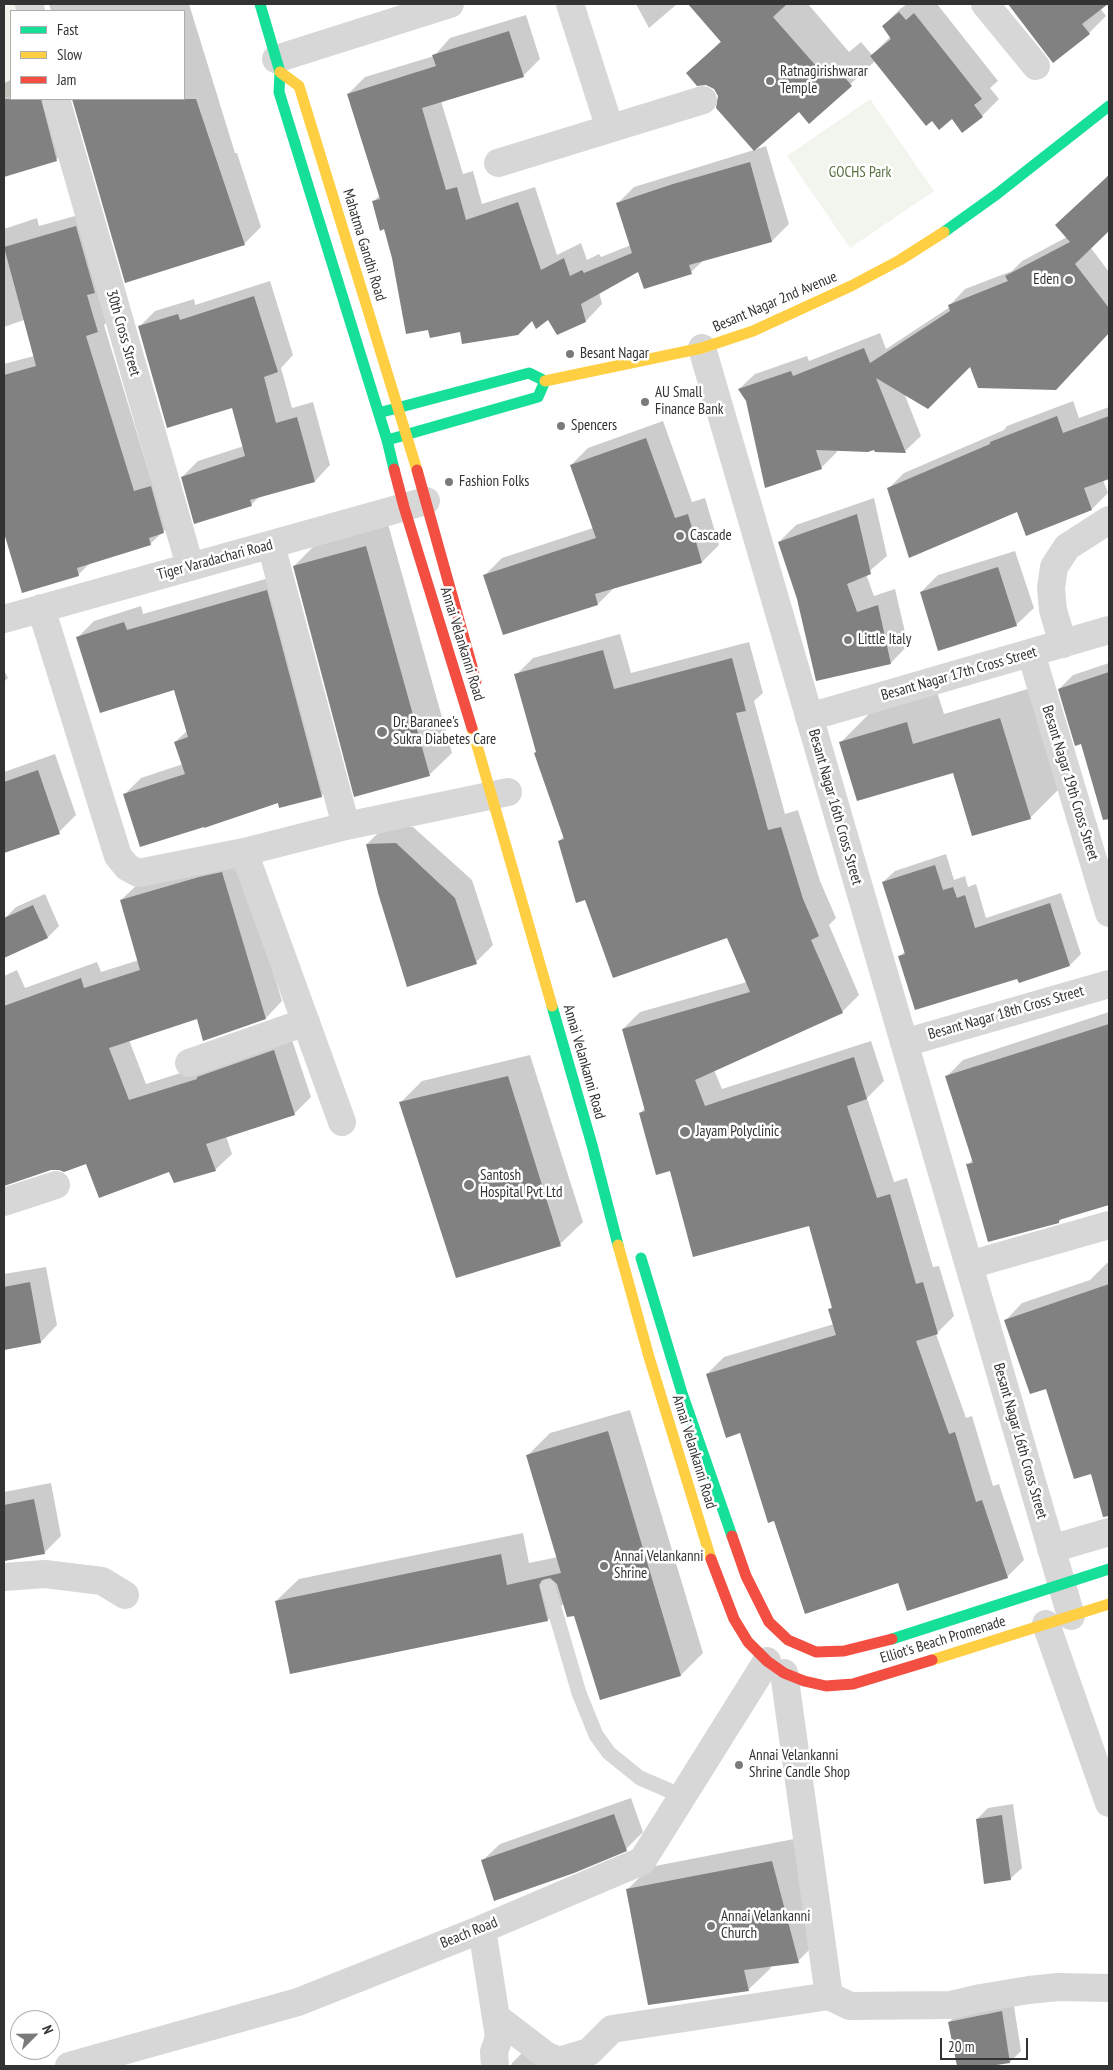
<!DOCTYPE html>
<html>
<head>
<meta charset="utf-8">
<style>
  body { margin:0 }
  #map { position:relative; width:1113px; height:2070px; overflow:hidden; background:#fff; font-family:"PT Sans Narrow",sans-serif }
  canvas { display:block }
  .frame { position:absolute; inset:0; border:5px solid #333; pointer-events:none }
  .legend { position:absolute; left:10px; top:10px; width:175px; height:90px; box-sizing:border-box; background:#fff; border:1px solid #adadad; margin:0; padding:6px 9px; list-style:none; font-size:15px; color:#333 }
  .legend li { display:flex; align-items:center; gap:10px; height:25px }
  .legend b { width:25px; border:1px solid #adadad }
  .north { position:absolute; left:10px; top:2010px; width:50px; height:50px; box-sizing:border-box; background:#fff; border:1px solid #adadad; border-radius:50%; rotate:67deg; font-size:14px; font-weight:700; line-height:20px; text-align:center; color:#333 }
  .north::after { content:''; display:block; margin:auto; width:18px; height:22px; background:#7a7a7a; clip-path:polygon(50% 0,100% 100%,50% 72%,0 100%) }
  .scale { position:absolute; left:940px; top:2038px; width:88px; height:22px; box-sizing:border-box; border:2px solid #333; border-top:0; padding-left:6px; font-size:15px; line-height:18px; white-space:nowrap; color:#333; -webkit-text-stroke:4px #fff; paint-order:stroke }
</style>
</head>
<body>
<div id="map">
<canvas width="1113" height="2070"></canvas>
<div class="frame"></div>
<ul class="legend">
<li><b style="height:6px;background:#16e098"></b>Fast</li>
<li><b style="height:6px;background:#ffcf43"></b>Slow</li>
<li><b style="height:6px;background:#f24e42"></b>Jam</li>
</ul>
<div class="north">N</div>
<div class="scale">20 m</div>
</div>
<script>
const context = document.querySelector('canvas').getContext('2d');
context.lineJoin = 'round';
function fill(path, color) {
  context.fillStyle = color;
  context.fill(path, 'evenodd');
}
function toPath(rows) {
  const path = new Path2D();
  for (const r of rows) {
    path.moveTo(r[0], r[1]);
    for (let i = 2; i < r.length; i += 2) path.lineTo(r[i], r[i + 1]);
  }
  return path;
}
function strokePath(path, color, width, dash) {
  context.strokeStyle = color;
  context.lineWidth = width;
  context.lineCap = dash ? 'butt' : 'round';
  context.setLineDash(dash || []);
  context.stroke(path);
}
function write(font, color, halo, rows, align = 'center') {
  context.font = font + ' "PT Sans Narrow",sans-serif';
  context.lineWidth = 5;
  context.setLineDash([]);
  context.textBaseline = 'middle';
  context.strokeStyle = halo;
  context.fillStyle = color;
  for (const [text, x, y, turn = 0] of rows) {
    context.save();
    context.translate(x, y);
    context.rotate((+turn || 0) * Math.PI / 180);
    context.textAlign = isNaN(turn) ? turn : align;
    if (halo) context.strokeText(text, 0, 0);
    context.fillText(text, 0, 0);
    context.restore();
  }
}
const green = toPath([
  [13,4,19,4,21,11,11,11,11,96,4,98,4,7],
  [870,99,934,191,850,248,787,156]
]);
const shadow = toPath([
  [49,4,189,4,235,153,237,153,261,227,244,244,109,217,74,99,184,99,184,11,51,11],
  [636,4,677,4,649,28],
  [689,4,808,4,849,52,861,42,872,55,891,36,883,26,900,9,907,4,937,4,998,81,990,88,999,99,982,116,952,118,875,61,810,122,799,110,754,150,766,146,789,224,772,241,704,260,691,272,639,270,599,292,602,304,586,321,557,333,549,318,461,331,429,329,393,258,385,228,373,202,380,195,348,94,365,77,434,56,450,38,526,15,540,59,523,76,441,101,463,174,473,171,482,204,535,187,557,255,581,243,587,260,599,254,601,257,631,245,617,204,634,187,754,150,715,88,688,73,721,41],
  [1009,4,1105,4,1100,8,1106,16,1089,33,1053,61],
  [11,80,11,99,62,99,74,142,57,159,4,176,4,83],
  [1109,175,1109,229,1091,248,1109,272,1109,333,1071,373,971,365,904,393,921,436,905,451,876,451,875,448,836,449,837,452,821,468,747,400,739,389,755,374,807,356,809,361,880,333,886,349,950,307,950,305,965,289,1012,271,1022,261,1067,237,1057,225],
  [93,211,114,315,104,325,150,476,180,516,150,544,91,562,78,575,23,592,4,529,4,364,34,356,24,320,4,327,4,229,37,218,39,226],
  [270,281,293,355,281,368,292,408,313,402,330,465,315,481,259,497,251,505,182,477,198,461,244,446,233,407,139,327,155,311,194,299,195,305],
  [1073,401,1079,418,1109,407,1109,477,1103,480,1108,493,1092,509,1026,534,1017,510,888,489,904,473,1004,430,1007,426],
  [663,421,692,502,705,498,719,545,702,562,615,587,598,604,485,575,502,558,593,528,571,465,588,448],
  [874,498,887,556,866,574,874,596,895,589,908,645,891,663,799,599,779,542,796,525],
  [388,524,452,753,429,775,294,566,316,544],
  [1015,551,1034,608,1016,625,921,592,938,575],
  [283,574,338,779,321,796,279,801,125,794,141,778,183,764,175,742,188,730,175,688,78,637,94,621,141,606,143,614],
  [620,634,631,673,749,642,763,693,754,701,785,814,798,810,820,881,836,918,829,925,859,995,842,1012,714,1070,722,1089,871,1041,884,1081,867,1098,894,1182,907,1178,933,1267,939,1266,954,1316,936,1334,966,1418,972,1416,993,1486,999,1484,1024,1560,1007,1577,899,1581,774,1520,741,1432,707,1374,724,1357,834,1324,830,1309,833,1306,810,1225,671,1169,640,1113,645,1108,623,1029,640,1012,747,982,728,936,586,899,559,841,564,836,537,752,516,675,533,658],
  [1109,663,1109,824,1082,742,1059,689,1073,675],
  [4,670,8,678,4,682],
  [1031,688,1061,787,1030,818,954,771,841,742,872,711,937,692,944,714],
  [55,754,76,815,59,832,4,852,4,772],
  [384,827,413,827,472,880,493,945,476,962,367,844],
  [946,854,954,880,965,876,968,887,976,884,986,918,1061,893,1081,954,1070,965,1019,982,1018,977,900,957,905,951,883,882,895,871],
  [238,856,282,1001,266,1018,198,1017,129,1040,146,1084,212,1063,290,1034,311,1097,294,1114,226,1136,232,1154,215,1170,170,1170,87,1162,51,1169,4,1185,4,976,17,970,25,988,97,962,101,972,139,960,121,900,138,884],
  [45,894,59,926,48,937,19,950,4,919,16,907],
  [1109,1012,1109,1204,1063,1217,1059,1222,968,1165,973,1159,946,1077,963,1060],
  [530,1055,583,1222,560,1244,400,1103,422,1081],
  [1107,1263,1109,1263,1109,1490,1098,1494,1091,1473,1047,1387,1006,1320,1022,1303,1090,1280],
  [46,1267,57,1325,41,1342,4,1348,4,1274],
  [630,1410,703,1653,681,1675,601,1699,575,1614,564,1603,548,1620,276,1601,299,1579,523,1533,529,1563,558,1557,527,1456,550,1433],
  [51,1483,61,1536,44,1553,4,1561,4,1492],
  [631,1798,643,1832,626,1849,482,1861,500,1844],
  [1013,1804,1022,1868,1010,1879,977,1819,988,1808],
  [794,1839,820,1939,798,1961,770,1965,771,1968,748,1990,627,1890,650,1867],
  [1013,2000,1021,2051,1010,2062,993,2065,993,2066,958,2066,949,2022,961,2011],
  [523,2052,555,2066,511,2066,512,2063]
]);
const building = toPath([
  [688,4,787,4,773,17,824,75,835,66,852,86,809,124,799,112,754,151,716,108,718,96,714,89,706,85,697,86,686,73,721,42],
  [1008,4,1108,4,1082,24,1090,34,1053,63],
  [899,12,906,20,914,13,982,99,974,105,983,117,962,133,952,119,939,130,932,121,926,126,870,56,891,39,882,26],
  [509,31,524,77,422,108,446,190,457,187,466,220,518,202,541,270,564,258,570,276,582,270,584,273,632,253,616,203,673,184,750,162,772,242,689,265,692,274,644,289,638,272,581,304,586,322,557,335,548,320,536,329,532,321,518,335,462,344,460,332,430,338,428,330,406,334,392,258,384,229,380,231,372,201,380,199,347,94,436,66,432,55],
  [4,99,41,99,57,161,4,177],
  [72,99,196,99,245,245,125,283],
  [1109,175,1109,231,1075,264,1109,308,1109,333,1056,390,978,388,970,367,928,409,876,378,906,453,875,452,874,450,868,452,816,450,822,469,765,488,746,401,738,389,791,371,793,376,864,348,870,363,950,311,948,305,1008,281,1005,276,1070,242,1055,225],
  [76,226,95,293,87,295,98,332,86,336,134,491,151,486,164,533,149,538,151,545,77,568,79,576,22,593,4,533,4,375,36,366,4,247],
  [254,296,278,372,264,377,276,423,297,417,315,482,250,500,252,506,194,524,181,477,245,456,232,408,167,428,138,326,178,314,180,320],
  [1057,416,1063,433,1109,416,1109,479,1084,488,1092,510,1026,536,1017,512,909,558,887,488,990,444,990,442],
  [646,438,675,518,688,514,702,563,595,594,598,605,503,635,483,575,596,538,570,465],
  [857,514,871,574,847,584,857,612,878,605,891,664,816,681,797,599,778,542],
  [366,546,430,776,354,797,293,566],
  [998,567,1017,626,938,651,920,592],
  [267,590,322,797,279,808,278,803,204,828,204,827,140,847,123,794,185,774,174,742,188,737,174,690,100,713,76,637,124,622,127,630],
  [603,650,614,689,732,658,746,711,736,713,768,830,781,827,803,899,819,936,811,940,843,1013,695,1080,705,1106,854,1057,867,1099,847,1106,877,1198,890,1194,916,1284,923,1282,938,1334,916,1341,949,1434,955,1432,976,1502,982,1500,1008,1578,907,1611,898,1583,805,1614,774,1521,768,1523,740,1433,726,1438,706,1374,836,1335,828,1309,832,1308,809,1226,693,1257,670,1171,656,1175,639,1113,645,1111,622,1029,750,992,727,938,613,978,585,900,576,903,558,841,564,839,534,753,536,752,514,674],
  [1109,672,1109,819,1103,820,1081,744,1075,746,1058,689],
  [1000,718,1031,819,972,836,953,773,857,801,839,742,907,722,913,744],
  [38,770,60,834,4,853,4,782],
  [396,843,455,898,477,964,407,987,378,893,366,844],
  [935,865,943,890,953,887,957,898,965,895,975,928,1050,903,1070,966,1019,983,1017,979,915,1010,898,956,905,954,882,882],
  [222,872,266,1019,203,1041,197,1019,109,1048,129,1100,197,1079,197,1077,274,1050,295,1115,206,1144,216,1171,174,1183,169,1172,99,1198,86,1164,64,1172,59,1170,51,1170,4,1186,4,1006,81,978,84,988,140,970,120,900,199,877],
  [33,905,48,938,4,958,4,918],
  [1109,1024,1109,1205,1059,1220,1059,1223,988,1242,966,1164,973,1163,945,1076],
  [508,1076,561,1246,456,1278,399,1102],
  [30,1282,41,1343,4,1350,4,1287],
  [1109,1284,1109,1516,1103,1517,1091,1474,1074,1479,1046,1389,1030,1394,1004,1320],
  [608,1431,681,1676,600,1700,574,1616,567,1617,557,1584,550,1578,542,1580,539,1585,548,1621,290,1674,275,1601,501,1554,507,1585,561,1573,526,1455],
  [34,1499,45,1554,4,1561,4,1505],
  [614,1814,627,1851,574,1873,494,1901,481,1860],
  [1002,1815,1011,1880,984,1884,976,1819],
  [772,1861,799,1963,744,1970,749,1991,648,2005,626,1889],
  [1002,2011,1010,2063,990,2066,957,2066,948,2022]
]);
const lane = toPath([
  [548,1587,579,1693,596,1735,609,1753,640,1778,682,1796]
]);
const street = toPath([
  [29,4,31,11],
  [570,4,610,129],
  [985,4,1036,66],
  [276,59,450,4],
  [56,99,190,566],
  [498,163,703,100],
  [702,348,1071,1616],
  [271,545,346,826],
  [41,608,118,856,127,867,138,873,244,852,346,826,508,792],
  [4,619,426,501],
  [1063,644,1053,610,1051,588,1054,567,1067,547,1109,520],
  [1031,653,1109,913],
  [809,717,1109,630],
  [244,852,342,1122],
  [904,1043,1109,984],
  [189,1063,306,1022],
  [4,1202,56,1185],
  [969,1265,1109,1225],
  [1051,1549,1109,1532],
  [4,1577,45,1574,102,1581,125,1595],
  [1046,1624,1109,1803],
  [784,1673,829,1996],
  [482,1929,499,2037,494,2052,495,2066],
  [496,2017,547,2056,559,2061,589,2052,612,2029,829,1996,850,2006,951,2005,981,1998,1029,1990,1058,1987,1109,1988],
  [69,2066,298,2002,482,1929,642,1861,767,1661]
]);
const fast = toPath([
  [260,4,280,72,279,92,387,440,394,469],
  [944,232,997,194,1109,106],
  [382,412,529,373,545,381],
  [391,439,538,397,545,381],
  [552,1006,592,1145,618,1245],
  [641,1258,682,1393,732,1536],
  [892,1639,1109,1569]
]);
const slow = toPath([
  [280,72,299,86,417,470],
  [545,381,702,348,753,331,851,286,900,260,944,232],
  [472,728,552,1006],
  [618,1245,649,1357,711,1559],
  [932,1660,1109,1604]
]);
const jam = toPath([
  [394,469,404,507,472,728],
  [417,470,476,681],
  [732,1536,746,1576,769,1622,788,1640,816,1652,844,1651,892,1639],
  [711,1559,734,1619,748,1642,767,1661,784,1673,804,1681,826,1686,853,1684,932,1660]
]);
const markers = [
  [770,81,5,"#7a7a7a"],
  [1069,280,5,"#7a7a7a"],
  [570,354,5,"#7a7a7a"],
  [645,402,5,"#7a7a7a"],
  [561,426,5,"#7a7a7a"],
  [449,482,5,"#7a7a7a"],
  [680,536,5,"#7a7a7a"],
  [848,640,5,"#7a7a7a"],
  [382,732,6,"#7a7a7a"],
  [685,1132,6,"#7a7a7a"],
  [469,1185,6,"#7a7a7a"],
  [604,1566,5,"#7a7a7a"],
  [739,1765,5,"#7a7a7a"],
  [711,1926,5,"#7a7a7a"]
];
const poiNames = [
  ["Ratnagirishwarar",780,72],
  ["Temple",780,89],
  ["Eden",1059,280,"right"],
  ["Besant Nagar",580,354],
  ["AU Small",655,393],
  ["Finance Bank",655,410],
  ["Spencers",571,426],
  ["Fashion Folks",459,482],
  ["Cascade",690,536],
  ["Little Italy",858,640],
  ["Dr. Baranee's",393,723],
  ["Sukra Diabetes Care",393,740],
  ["Jayam Polyclinic",696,1132],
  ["Santosh",480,1176],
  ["Hospital Pvt Ltd",480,1193],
  ["Annai Velankanni",614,1557],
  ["Shrine",614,1574],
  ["Annai Velankanni",749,1756],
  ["Shrine Candle Shop",749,1773],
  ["Annai Velankanni",721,1917],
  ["Church",721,1934]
];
const parkNames = [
  ["GOCHS Park",860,173]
];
const streetNames = [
  ["Mahatma Gandhi Road",364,245,73],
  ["Besant Nagar 2nd Avenue",775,302,-23],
  ["30th Cross Street",123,333,74],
  ["Tiger Varadachari Road",215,560,-15],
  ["Annai Velankanni Road",462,644,73],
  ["Besant Nagar 17th Cross Street",959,674,-16],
  ["Besant Nagar 19th Cross Street",1070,783,73],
  ["Besant Nagar 16th Cross Street",835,807,74],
  ["Besant Nagar 18th Cross Street",1006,1013,-16],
  ["Annai Velankanni Road",584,1062,74],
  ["Besant Nagar 16th Cross Street",1020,1441,74],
  ["Annai Velankanni Road",694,1452,73],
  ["Elliot's Beach Promenade",943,1640,-17],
  ["Beach Road",469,1933,-22]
];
fill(green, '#f1f5ed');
fill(shadow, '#0003');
fill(building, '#818181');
strokePath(lane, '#d7d7d7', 15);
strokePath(street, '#d7d7d7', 28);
strokePath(fast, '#16e098', 11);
strokePath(slow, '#ffcf43', 11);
strokePath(jam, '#f24e42', 11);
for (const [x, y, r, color] of markers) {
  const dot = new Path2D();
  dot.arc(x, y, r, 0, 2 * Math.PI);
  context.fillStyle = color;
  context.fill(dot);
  strokePath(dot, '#fff', 2);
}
write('15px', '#333', '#fff', poiNames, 'left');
write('15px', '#56703f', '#fff', parkNames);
write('15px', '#333', '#fff', streetNames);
</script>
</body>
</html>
